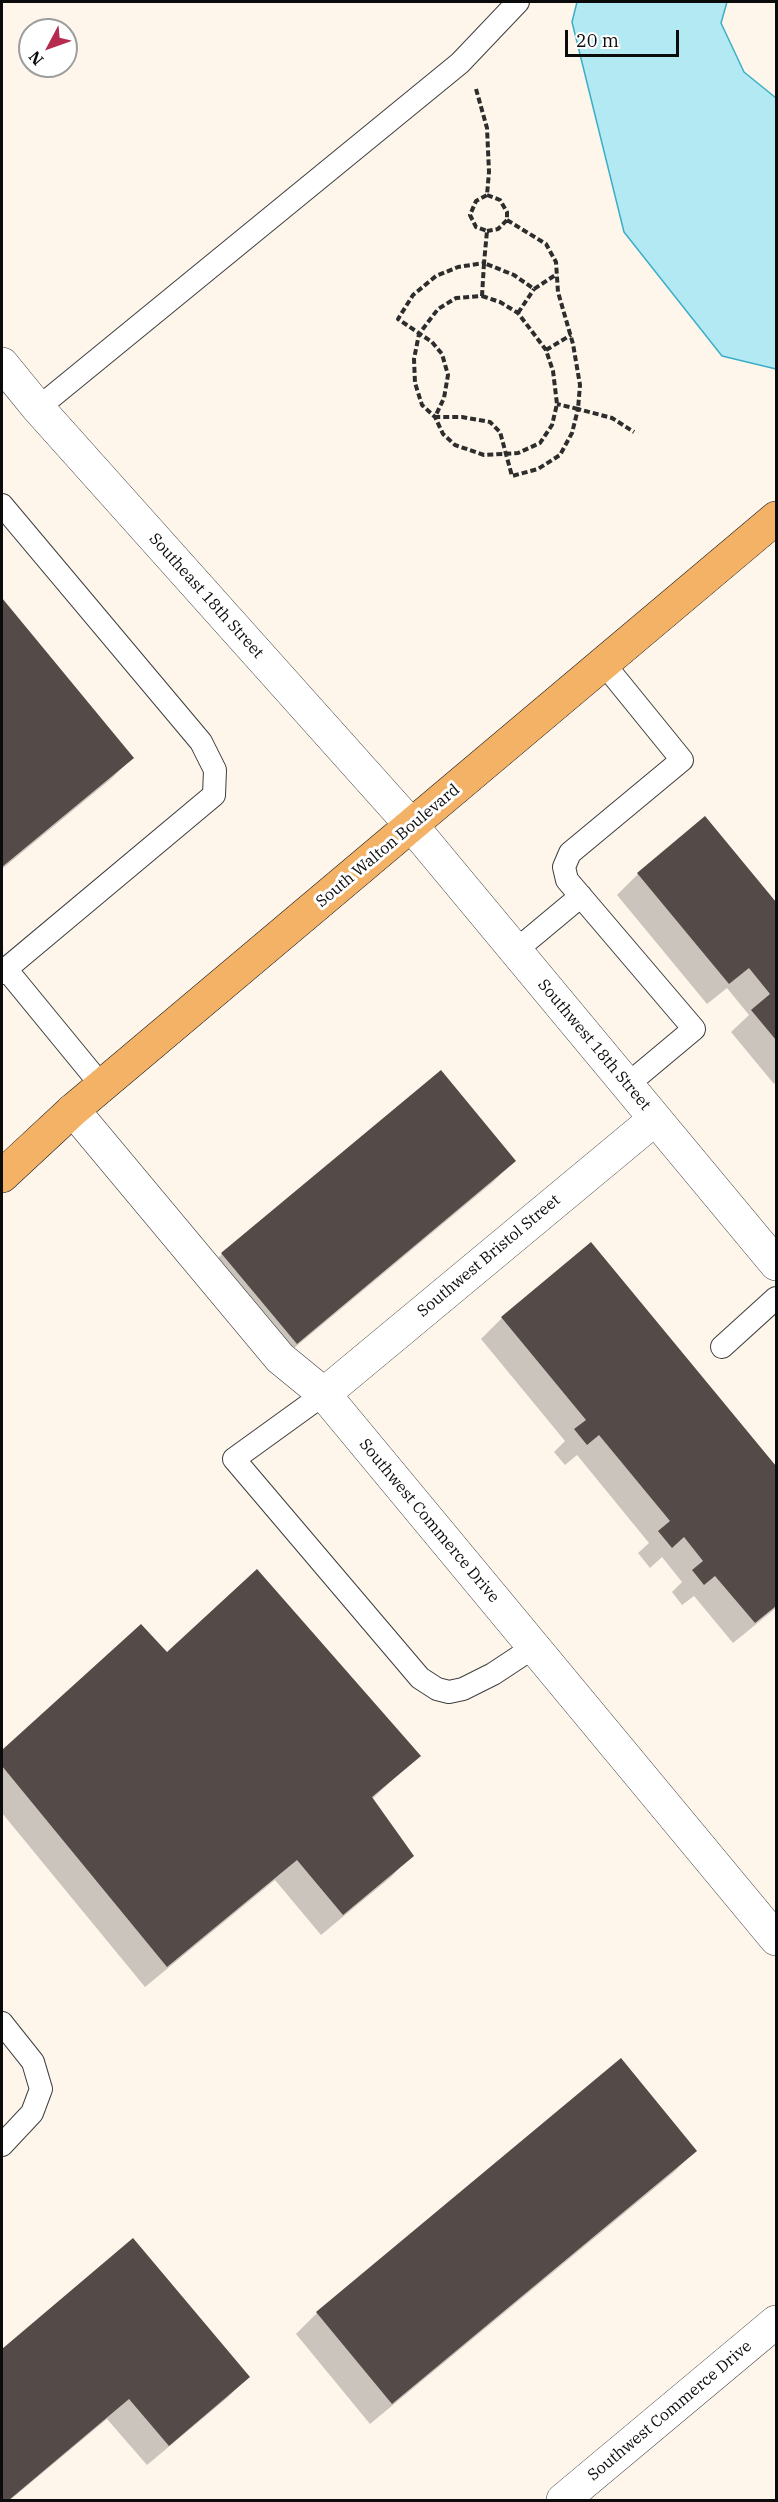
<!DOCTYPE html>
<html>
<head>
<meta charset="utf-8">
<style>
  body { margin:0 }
  #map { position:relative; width:778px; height:2502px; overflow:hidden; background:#fef6eb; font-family:"IBM Plex Serif",serif }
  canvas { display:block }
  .frame { position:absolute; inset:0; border:3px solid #0b0b0b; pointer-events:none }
  .north { position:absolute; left:18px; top:18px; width:60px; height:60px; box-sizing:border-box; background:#fff; border:2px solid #9d9d9d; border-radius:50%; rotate:229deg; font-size:16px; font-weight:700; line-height:24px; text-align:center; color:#0b0b0b }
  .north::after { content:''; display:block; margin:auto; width:21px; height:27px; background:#b52a4f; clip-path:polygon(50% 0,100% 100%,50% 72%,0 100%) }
  .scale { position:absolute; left:565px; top:30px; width:114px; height:27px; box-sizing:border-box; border:3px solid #0b0b0b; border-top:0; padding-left:8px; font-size:18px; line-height:21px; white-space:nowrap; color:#0b0b0b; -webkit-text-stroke:4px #fff; paint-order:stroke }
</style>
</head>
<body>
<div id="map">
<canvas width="778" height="2502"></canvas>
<div class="frame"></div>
<div class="north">N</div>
<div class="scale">20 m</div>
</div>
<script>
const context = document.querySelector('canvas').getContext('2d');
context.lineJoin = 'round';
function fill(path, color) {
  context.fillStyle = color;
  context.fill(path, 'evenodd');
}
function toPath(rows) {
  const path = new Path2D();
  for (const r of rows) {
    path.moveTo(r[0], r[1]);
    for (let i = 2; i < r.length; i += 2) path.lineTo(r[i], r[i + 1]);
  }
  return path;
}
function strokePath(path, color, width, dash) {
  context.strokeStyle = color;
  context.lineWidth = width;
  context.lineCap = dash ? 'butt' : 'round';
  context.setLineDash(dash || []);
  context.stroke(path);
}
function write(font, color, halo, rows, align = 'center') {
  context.font = font + ' "IBM Plex Serif",serif';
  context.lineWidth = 6;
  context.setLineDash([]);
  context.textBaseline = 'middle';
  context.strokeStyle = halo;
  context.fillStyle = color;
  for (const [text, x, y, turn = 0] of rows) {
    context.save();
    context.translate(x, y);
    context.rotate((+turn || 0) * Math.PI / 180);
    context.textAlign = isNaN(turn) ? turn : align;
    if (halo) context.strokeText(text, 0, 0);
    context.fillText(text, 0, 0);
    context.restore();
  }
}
const water = toPath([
  [577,2,727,2,721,23,744,72,776,98,776,369,722,356,624,232,572,22,577,2]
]);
const shadow = toPath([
  [2,601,132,758,111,779,2,869],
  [705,818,776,904,776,1081,774,1084,731,1032,749,1015,727,988,707,1004,617,895,638,874],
  [514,1161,493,1182,275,1364,201,1275,222,1254],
  [591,1245,776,1468,776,1608,733,1643,694,1596,682,1605,672,1592,682,1582,662,1557,650,1568,638,1553,649,1543,577,1455,565,1465,554,1452,565,1441,481,1339,502,1318],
  [141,1626,167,1654,418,1756,372,1799,412,1855,391,1877,321,1935,275,1880,145,1987,2,1813,2,1752],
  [621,2060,695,2151,674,2172,370,2424,296,2334,317,2313],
  [133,2240,248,2377,227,2398,147,2465,107,2419,10,2500,2,2500,2,2351]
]);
const building = toPath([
  [2,598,134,758,2,867],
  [705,816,776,902,776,1040,751,1010,770,994,749,968,729,984,637,873],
  [441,1070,516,1161,297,1344,221,1253],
  [591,1242,776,1466,776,1606,755,1623,715,1576,704,1585,692,1570,703,1561,684,1537,672,1548,658,1531,670,1521,599,1435,587,1445,574,1429,586,1420,501,1317],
  [257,1569,421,1756,372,1797,414,1856,343,1915,297,1860,167,1967,2,1766,2,1750,141,1624,167,1652],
  [621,2058,697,2151,392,2404,316,2312],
  [133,2238,250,2377,169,2446,129,2399,9,2500,2,2500,2,2349]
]);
const path = toPath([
  [476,89,487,128,489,172,487,195,476,201,470,215,476,227,487,231,484,263,458,267,436,276,413,295,398,319,432,342,442,354,448,375,444,398,435,417,462,417,490,422,500,432,512,476,538,469,560,455,572,433,578,409,612,418,634,432],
  [487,195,500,200,507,212,507,220,498,229,487,231],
  [507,220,546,244,556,262,558,292,573,344,580,385,578,409,557,404],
  [482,296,500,302,518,313,546,350,553,371,557,404,552,425,540,443,518,453,484,455,455,445,443,434,435,417,422,405,415,383,414,359,419,334,438,309,456,298,482,296],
  [482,296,484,263,514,275,534,289,557,274],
  [518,313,534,289],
  [546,350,571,335]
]);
const service = toPath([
  [38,408,460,63,518,2],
  [2,505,201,742,215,770,214,795,6,969],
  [604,664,682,760,570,853,564,867,567,880,694,1029,627,1085],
  [515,951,581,896],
  [2,973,6,969,102,1086],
  [722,1347,776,1298],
  [324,1394,234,1459,420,1678,437,1689,449,1692,463,1689,493,1674,534,1647],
  [2,2023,33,2062,41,2089,32,2113,2,2145]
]);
const minor = toPath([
  [2,364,38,408,412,826,776,1264],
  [73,1110,280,1358,324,1394,776,1939],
  [324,1394,655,1119],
  [563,2500,776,2322]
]);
const primary = toPath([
  [2,1176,73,1110,776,518]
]);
const streetNames = [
  ["Southeast 18th Street",206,596,48],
  ["South Walton Boulevard",388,846,-40],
  ["Southwest 18th Street",594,1045,50],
  ["Southwest Bristol Street",489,1256,-40],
  ["Southwest Commerce Drive",429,1521,50],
  ["Southwest Commerce Drive",670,2411,-40]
];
fill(water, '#b2e9f3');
strokePath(water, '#3baec7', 1.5);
fill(shadow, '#0003');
fill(building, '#544a48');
strokePath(service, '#3e3e3e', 24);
strokePath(minor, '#3e3e3e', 34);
strokePath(primary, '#1c1c1c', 34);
strokePath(path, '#2d2d2d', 4, [6, 3]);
strokePath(service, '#fff', 22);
strokePath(minor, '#fff', 33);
strokePath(primary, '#f3b266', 33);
write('16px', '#0b0b0b', '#fff', streetNames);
</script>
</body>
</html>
